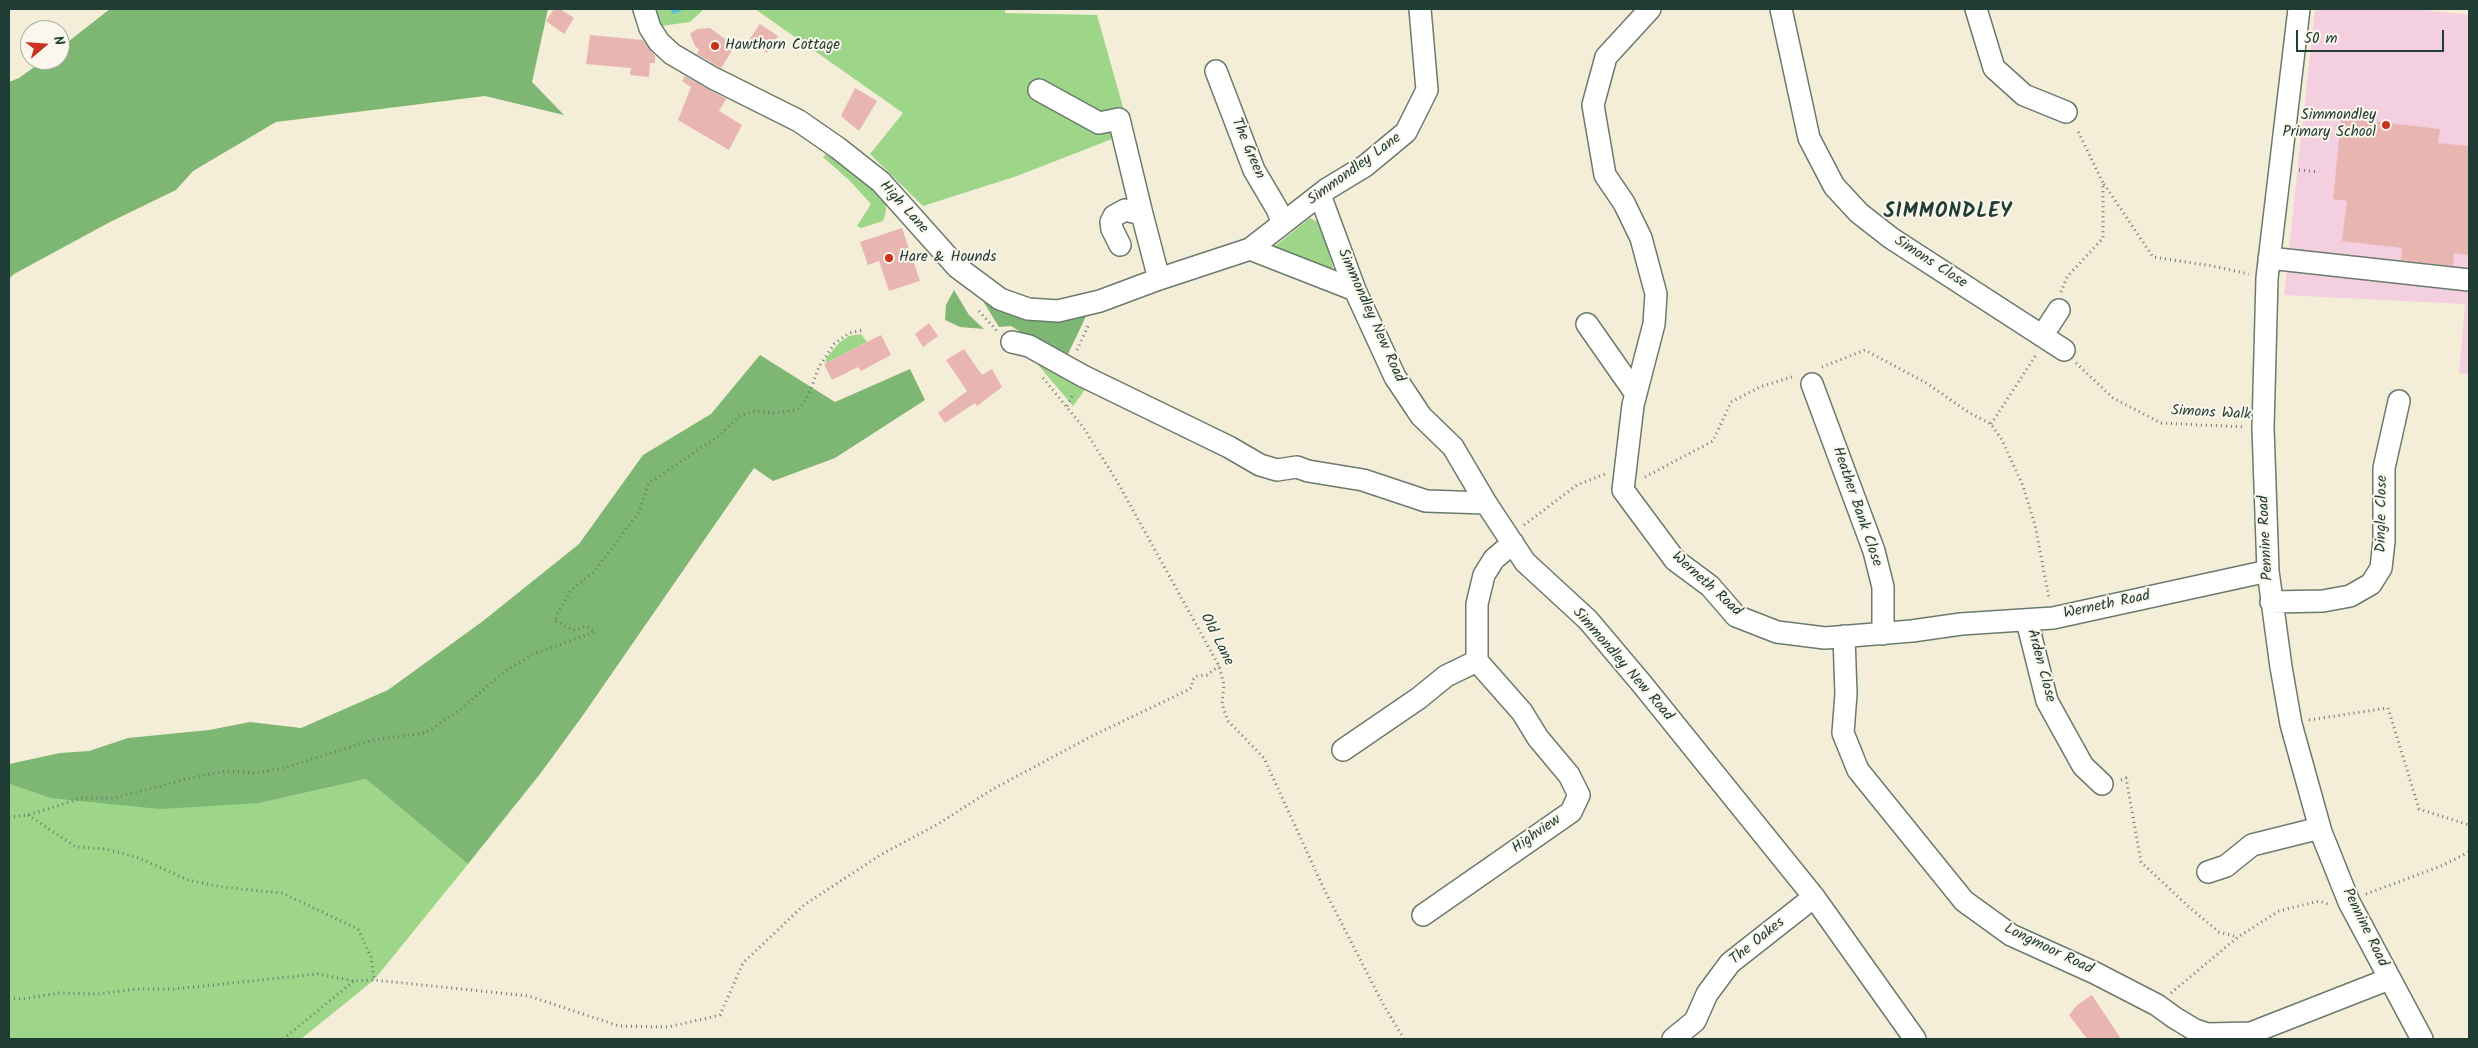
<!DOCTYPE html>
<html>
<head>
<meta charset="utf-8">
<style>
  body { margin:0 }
  #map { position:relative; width:2478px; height:1048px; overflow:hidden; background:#f4edd7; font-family:Kalam,sans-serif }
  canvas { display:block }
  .frame { position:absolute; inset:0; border:10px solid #1f3d34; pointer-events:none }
  .north { position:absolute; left:20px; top:20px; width:50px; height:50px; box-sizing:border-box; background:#fbf7ec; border:1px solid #a3ada2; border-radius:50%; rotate:72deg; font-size:14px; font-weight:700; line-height:20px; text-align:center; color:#1f3d34 }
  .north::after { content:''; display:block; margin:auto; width:18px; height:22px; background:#c8321e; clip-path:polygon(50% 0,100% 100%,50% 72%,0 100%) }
  .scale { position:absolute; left:2296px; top:30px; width:148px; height:22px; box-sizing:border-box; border:2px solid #1f3d34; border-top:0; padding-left:6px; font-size:15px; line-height:18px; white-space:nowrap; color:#1f3d34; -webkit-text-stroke:4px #fbf7ec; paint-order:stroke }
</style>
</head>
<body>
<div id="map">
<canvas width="2478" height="1048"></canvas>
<div class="frame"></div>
<div class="north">N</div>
<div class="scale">50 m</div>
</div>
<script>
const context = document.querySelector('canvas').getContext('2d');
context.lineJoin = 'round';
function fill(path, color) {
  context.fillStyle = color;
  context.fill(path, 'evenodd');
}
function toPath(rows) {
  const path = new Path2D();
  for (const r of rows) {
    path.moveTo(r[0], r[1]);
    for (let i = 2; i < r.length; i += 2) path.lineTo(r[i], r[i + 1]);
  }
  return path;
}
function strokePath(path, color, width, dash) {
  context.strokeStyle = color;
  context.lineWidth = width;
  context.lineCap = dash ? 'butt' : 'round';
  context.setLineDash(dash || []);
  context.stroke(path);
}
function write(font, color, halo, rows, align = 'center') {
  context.font = font + ' Kalam,sans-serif';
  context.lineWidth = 4;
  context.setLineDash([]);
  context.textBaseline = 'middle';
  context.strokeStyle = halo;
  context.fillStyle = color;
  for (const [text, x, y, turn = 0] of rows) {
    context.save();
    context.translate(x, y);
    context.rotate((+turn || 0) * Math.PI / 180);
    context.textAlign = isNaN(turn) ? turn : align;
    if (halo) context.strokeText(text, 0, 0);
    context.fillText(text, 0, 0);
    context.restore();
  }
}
const built = toPath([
  [2315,9,2415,9,2469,15,2469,374,2459,373,2465,304,2284,295]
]);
const green = toPath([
  [655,9,704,9,690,22,661,26],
  [755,9,1005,9,1005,13,1097,15,1130,132,1017,176,923,206,870,154,903,113],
  [829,151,885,199,886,211,883,221,861,228,857,226,871,204,850,181,823,157],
  [1310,218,1320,223,1333,267,1329,271,1274,247],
  [861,334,867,342,826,363,826,358,840,342,849,336],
  [1028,353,1089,384,1073,406],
  [366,779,468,864,374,980,301,1039,9,1039,9,784,50,798,260,803]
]);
const forest = toPath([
  [110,9,548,9,532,82,564,115,485,96,276,122,193,171,176,190,110,222,14,274,9,279,9,82,19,78,44,60,60,60,60,48],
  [954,290,969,315,984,329,960,327,945,320,946,305],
  [980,296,1089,310,1067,356,1032,339,1011,326,999,327],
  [760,355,835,402,910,369,925,400,835,458,773,481,754,468,581,718,540,774,468,864,366,779,260,803,160,809,50,798,9,784,9,764,60,753,89,751,128,738,209,730,250,722,301,728,388,690,483,621,579,544,643,455,711,414]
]);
const stream = toPath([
  [674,11,679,9]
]);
const building = toPath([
  [554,9,560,9,574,18,564,34,546,21],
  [760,24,778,36,767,53,749,40],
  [710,28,735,46,721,68,697,54,699,49,695,46,690,34,697,29],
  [590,35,643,40,655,56,655,63,650,63,649,77,630,75,631,68,586,64],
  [685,76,726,99,719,111,742,125,729,150,678,120,691,87,682,81],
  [855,88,877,101,859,131,841,116],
  [2342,112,2365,115,2364,120,2440,129,2438,143,2469,146,2469,255,2454,253,2453,266,2401,260,2402,248,2342,241,2347,201,2333,199],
  [902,228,920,281,889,291,879,261,868,265,860,242],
  [929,323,938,336,923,347,915,334],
  [881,335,891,355,861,371,858,367,832,380,824,364],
  [964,349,982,375,992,369,1002,387,977,406,975,403,945,423,938,413,967,391,946,360],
  [2092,995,2121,1039,2087,1039,2069,1015,2077,1005]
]);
const path = toPath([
  [2299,170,2319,172],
  [2104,184,2153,257,2212,266,2249,274],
  [2061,292,2067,277,2103,238,2103,183,2077,129],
  [979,311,997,331],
  [1077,350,1089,324],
  [2076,363,2113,398,2161,423,2245,427],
  [1822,367,1865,350,1928,384,1968,412,1991,424,2002,440,2023,486,2035,525,2049,598],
  [1043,378,1083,427,1118,483,1219,666,1224,685,1222,704,1228,721,1264,758,1324,889,1383,1004,1404,1039],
  [1067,406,1073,394],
  [1991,424,2036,355],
  [1645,477,1713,441,1731,402,1760,387,1795,376],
  [1524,525,1577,485,1605,474],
  [2309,720,2388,708,2419,809,2469,825],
  [2121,780,2126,778,2141,862,2190,908,2219,932,2237,937],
  [28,815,76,847,106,849,139,858,188,880,222,887,282,893,358,929,371,957,374,980],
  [9,817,28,815,82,798,114,798,195,777,227,771,257,773,287,767,373,740,425,733,461,709,504,672,533,654,595,632,586,626,573,630,554,620,571,590,594,572,639,512,649,483,719,436,739,416,756,411,775,413,796,410,803,404,810,391,819,367,834,344,849,333,864,330],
  [2366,894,2441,866,2469,852],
  [2171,993,2238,937,2279,911,2319,901,2328,904],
  [9,998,23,999,59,993,98,994,137,989,174,989,318,974,354,981,374,980,529,996,619,1026,668,1027,720,1015,743,963,804,905,882,854,938,824,993,789,1090,737,1190,689,1192,687,1192,681,1196,676,1207,675,1219,666],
  [283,1039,354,981]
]);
const minor = toPath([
  [644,9,650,28,659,42,672,54,713,78,799,121,838,148,881,182,957,267,1000,299,1028,309,1058,311,1100,301,1159,279,1250,249,1327,189,1365,166,1406,132,1427,90,1420,9],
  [1650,9,1606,57,1593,105,1605,175,1624,203,1641,238,1656,294,1654,324,1633,405,1623,490,1675,560,1710,586,1736,616,1777,632,1825,638,1912,631,1961,624,2053,618,2268,571],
  [1781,9,1809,138,1834,186,1859,213,1891,238,2064,350],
  [1976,9,1994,68,2024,95,2066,112],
  [2299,9,2267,278,2263,428,2268,571,2281,667,2291,724,2321,832,2349,902,2422,1039],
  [1216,71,1254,170,1277,209,1283,223],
  [1039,90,1099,123,1119,119,1142,214],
  [1320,195,1355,290,1395,377,1421,416,1453,447,1486,503,1525,562,1588,620,1642,684,1814,897,1915,1039],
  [1120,245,1112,229,1111,222,1114,216,1125,210,1142,214,1159,279],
  [1250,249,1355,290],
  [2269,258,2469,280],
  [1587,324,1636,394],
  [2042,336,2059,310],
  [1012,342,1029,346,1083,376,1229,447,1260,465,1277,470,1297,467,1308,471,1363,480,1426,501,1486,503],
  [1812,384,1874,551,1883,587,1883,634],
  [2271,602,2323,601,2350,596,2371,584,2381,568,2384,541,2384,468,2399,401],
  [2027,621,2047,701,2083,766,2102,784],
  [1844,636,1846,694,1843,733,1858,770,1964,901,2011,935,2095,973,2157,1005,2175,1018,2195,1030,2207,1034,2251,1033,2389,979],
  [1343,750,1419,698,1446,676,1477,661],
  [2208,872,2226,866,2252,845,2320,828],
  [1423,915,1571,812,1579,795,1569,775,1538,738,1522,712,1477,661,1477,604,1484,575,1494,559,1513,543],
  [1673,1039,1695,1021,1707,994,1730,963,1814,897]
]);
const markers = [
  [715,46,5,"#c8321e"],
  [2386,125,5,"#c8321e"],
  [889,258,5,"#c8321e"]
];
const poiNames = [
  ["Hawthorn Cottage",725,46],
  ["Simmondley",2376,116,"right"],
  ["Primary School",2376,133,"right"],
  ["Hare & Hounds",899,258]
];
const streetNames = [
  ["The Green",1247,149,67],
  ["Simmondley Lane",1355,170,-36],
  ["High Lane",903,208,48],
  ["Simons Close",1930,263,33],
  ["Simmondley New Road",1370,316,66],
  ["Simons Walk",2211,414,3],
  ["Heather Bank Close",1856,507,71],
  ["Dingle Close",2383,514,-89],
  ["Pennine Road",2267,538,-93],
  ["Werneth Road",1706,585,42],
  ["Werneth Road",2107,606,-12],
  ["Old Lane",1216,640,63],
  ["Simmondley New Road",1622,665,49],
  ["Arden Close",2040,666,75],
  ["Highview",1537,835,-35],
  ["Pennine Road",2364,928,64],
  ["The Oakes",1758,942,-39],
  ["Longmoor Road",2048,950,26]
];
const districtNames = [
  ["SIMMONDLEY",1948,214]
];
fill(built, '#f3cfe0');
fill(green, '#9dd688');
fill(forest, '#7eb774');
strokePath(stream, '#57bed4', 5.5);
fill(building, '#e8b5b0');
strokePath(minor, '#6a7b6d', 24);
strokePath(path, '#6a7b6d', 3, [1, 4]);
strokePath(minor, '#fff', 21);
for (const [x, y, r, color] of markers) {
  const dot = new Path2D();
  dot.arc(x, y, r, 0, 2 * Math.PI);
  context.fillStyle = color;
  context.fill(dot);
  strokePath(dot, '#fbf7ec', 2);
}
write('15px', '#1f3d34', '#fbf7ec', poiNames, 'left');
write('15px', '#1f3d34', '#fbf7ec', streetNames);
context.letterSpacing = '1px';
write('bold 20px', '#1f3d34', '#fbf7ec', districtNames);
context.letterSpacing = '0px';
</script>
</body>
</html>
